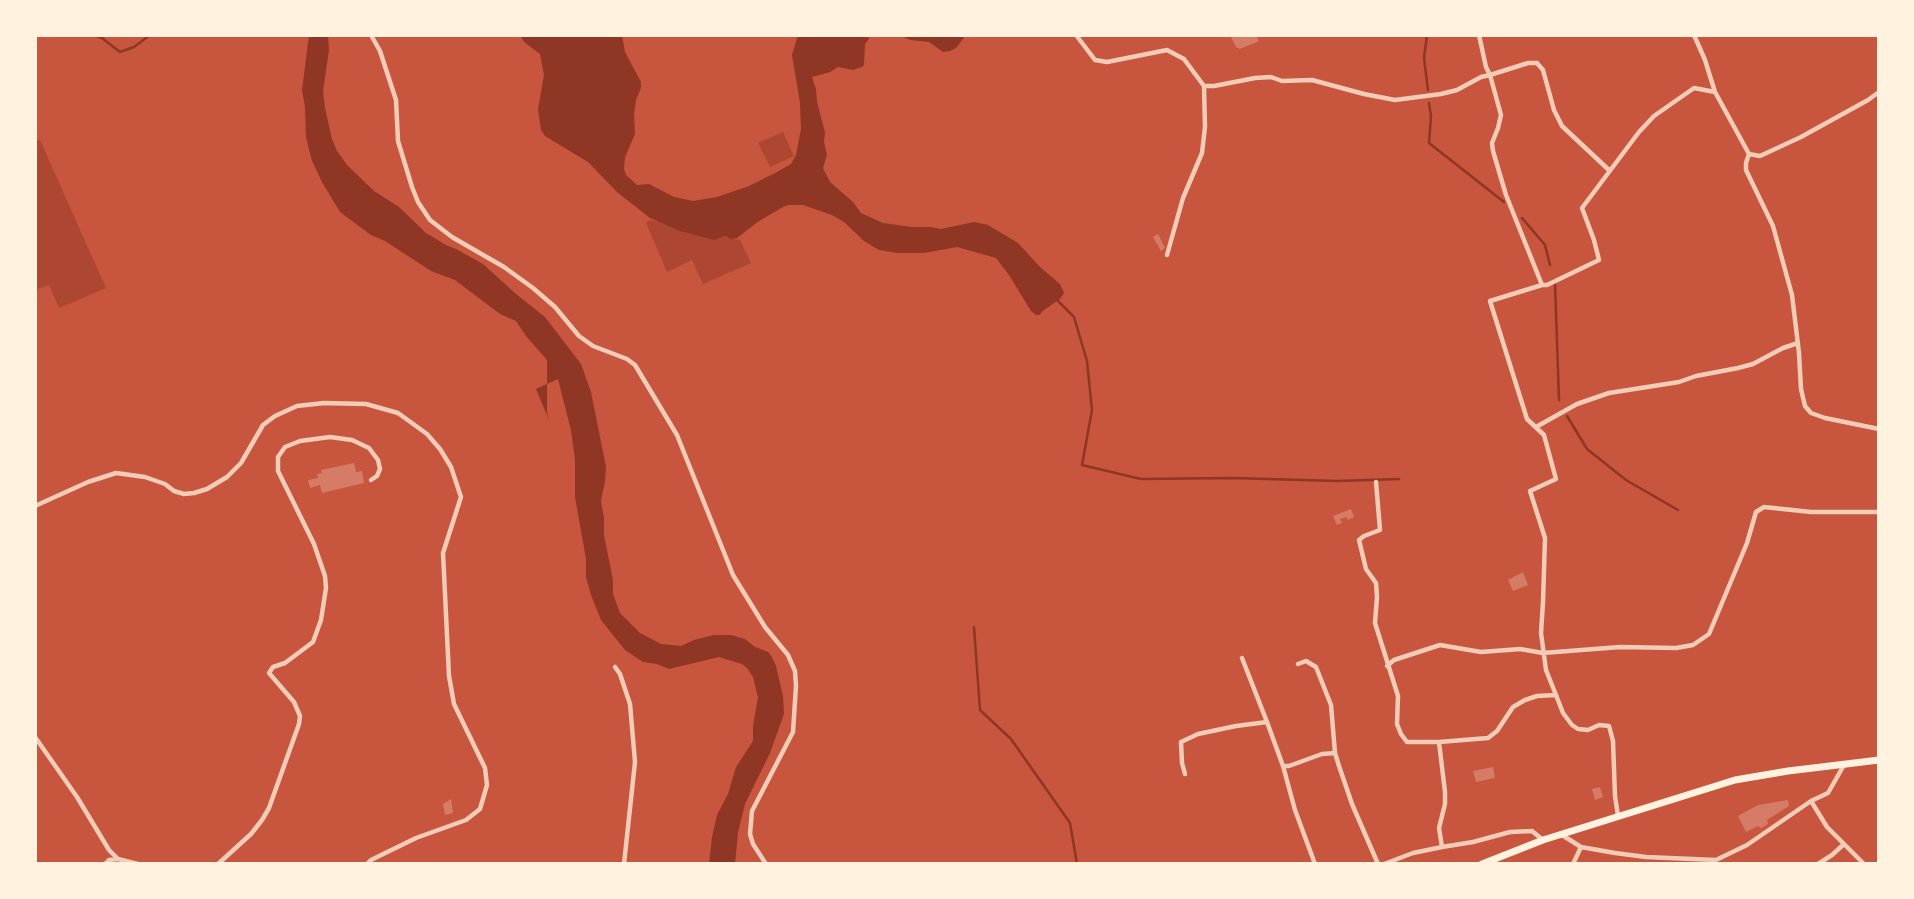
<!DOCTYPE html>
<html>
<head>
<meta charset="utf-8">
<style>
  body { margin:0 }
  #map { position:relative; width:1914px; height:899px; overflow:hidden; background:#c8553d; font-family:Figtree,sans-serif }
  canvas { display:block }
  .frame { position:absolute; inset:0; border:37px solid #fff3e0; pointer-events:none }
</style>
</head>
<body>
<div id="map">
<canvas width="1914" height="899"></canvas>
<div class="frame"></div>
</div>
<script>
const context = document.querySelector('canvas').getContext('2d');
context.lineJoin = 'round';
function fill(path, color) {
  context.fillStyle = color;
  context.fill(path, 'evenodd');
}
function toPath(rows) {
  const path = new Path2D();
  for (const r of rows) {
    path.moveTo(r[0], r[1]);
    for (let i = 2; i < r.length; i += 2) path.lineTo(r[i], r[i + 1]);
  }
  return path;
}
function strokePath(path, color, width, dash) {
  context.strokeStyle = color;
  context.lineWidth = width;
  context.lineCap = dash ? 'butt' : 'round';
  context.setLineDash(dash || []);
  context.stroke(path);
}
const green = toPath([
  [783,132,794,156,770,167,758,143],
  [40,140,106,288,59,308,49,285,35,290,35,142],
  [650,220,740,240,751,263,703,284,692,260,667,272,646,223]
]);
const water = toPath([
  [309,35,328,35,329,50,323,91,325,108,332,139,337,151,347,165,374,191,399,207,426,233,446,245,456,249,483,264,516,294,545,317,581,364,591,392,606,467,605,481,601,501,604,518,604,535,613,580,613,594,620,613,640,633,661,644,681,646,694,640,714,635,731,635,745,639,755,647,768,652,772,657,776,666,783,696,784,714,770,753,745,804,738,832,735,864,709,864,712,837,717,815,728,794,736,767,753,741,753,726,758,697,753,677,747,668,742,664,719,657,669,669,657,664,643,662,625,650,601,620,591,595,586,577,586,559,575,497,575,460,571,430,558,379,547,384,547,413,549,420,536,389,547,384,547,360,526,336,516,321,500,314,455,280,431,271,385,241,371,235,340,212,322,182,312,161,306,137,305,107,302,90],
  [520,35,622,35,625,52,641,82,641,88,636,100,634,114,635,134,625,157,624,169,626,175,637,185,649,184,674,197,693,201,717,197,749,186,777,172,791,164,796,155,801,129,800,103,792,55,798,35,870,35,868,36,869,39,865,44,864,65,862,67,853,70,838,67,830,72,812,77,816,89,817,102,825,132,824,142,827,155,823,168,830,182,853,202,861,213,883,223,912,227,931,227,941,229,974,222,988,225,1018,243,1040,267,1060,284,1064,293,1060,299,1044,310,1039,315,1036,315,1031,311,1009,275,996,258,957,247,924,253,897,253,879,250,864,241,844,222,832,215,803,205,789,205,783,207,759,221,737,238,731,239,725,236,714,240,680,231,650,218,617,192,588,162,545,136,541,130,538,109,544,75,540,54,524,42],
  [898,35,966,35,956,48,950,51,943,52,929,42,911,40]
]);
const stream = toPath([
  [95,35,102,38,120,52,134,47,150,35],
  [1427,35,1424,58,1428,90],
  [35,36,37,35],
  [1429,103,1431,116,1429,143,1504,202],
  [1522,218,1545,245,1550,265],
  [1555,283,1559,400],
  [1056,299,1074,317,1087,361,1092,410,1082,465,1141,479,1233,478,1337,481,1399,479],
  [1567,416,1587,449,1626,480,1678,510],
  [974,627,980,710,1011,739,1070,823,1077,864]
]);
const building = toPath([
  [1230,35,1256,35,1259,41,1240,49,1236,47],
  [1158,234,1165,248,1161,251,1153,237],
  [354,463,356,472,362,471,364,483,322,493,320,485,310,488,308,480,318,478,317,474,322,473,321,470],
  [1351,509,1354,517,1348,520,1346,517,1340,519,1342,523,1337,525,1333,516],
  [1523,572,1528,585,1513,591,1508,580],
  [1493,767,1495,778,1476,782,1473,771],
  [1600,787,1603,797,1595,800,1592,789],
  [451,799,453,813,445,815,443,804],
  [1788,800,1789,806,1767,820,1768,824,1761,828,1758,826,1746,832,1738,816,1758,805]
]);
const minor = toPath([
  [371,35,380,51,396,100,398,141,412,187,418,202,430,220,452,237,504,267,533,288,555,307,579,336,593,346,627,359,635,365,677,435,733,575,765,627,788,655,795,671,796,686,793,732,752,811,750,834,753,844,766,864],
  [1076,35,1095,60,1107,62,1167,50,1184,59,1204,86,1214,86,1255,78,1271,77,1282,81,1312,80,1364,94,1395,100,1441,94,1457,90,1481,77,1490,75,1486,67,1479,35],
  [1694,35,1705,60,1715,92,1749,154,1760,156,1801,137,1868,100,1879,92],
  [1749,154,1746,163,1746,170,1773,226,1792,295,1799,353,1801,389,1805,406,1811,413,1825,418,1879,429],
  [1167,255,1183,198,1202,153,1205,127,1204,86],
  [1542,285,1506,195,1493,151,1492,143,1498,128,1501,115,1490,75,1528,63,1537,63,1543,70,1554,110,1562,126,1610,171],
  [1536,427,1577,404,1609,393,1679,382,1696,376,1738,368,1753,364,1783,348,1798,343],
  [1376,482,1380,530,1364,536,1359,540,1366,569,1376,583,1377,597,1375,623,1398,696,1397,724,1401,734,1407,742,1439,742],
  [35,506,88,482,116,473,145,477,165,484,174,491,184,494,194,493,207,489,227,477,241,463,263,425,275,416,297,406,324,403,366,404,398,413,427,434,440,449,451,467,461,497,443,553,449,676,454,704,485,768,487,785,480,809,466,820,416,838,371,860,367,864],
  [1242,658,1267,722],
  [1298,664,1306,661,1316,667,1331,705,1335,753,1339,766,1352,804,1378,864],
  [1387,666,1394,660,1440,645,1481,652,1520,649,1543,653,1620,647,1676,648,1693,645,1709,634,1747,543,1756,512,1764,507,1811,512,1879,512],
  [615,667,620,674,630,704,635,762,624,864],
  [1556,695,1546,670,1541,633,1543,602,1545,538,1530,491,1556,479,1544,435,1527,419,1490,301,1542,285,1547,285,1599,260,1594,240,1582,208,1639,132,1654,116,1694,88,1715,92],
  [35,737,77,797,109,850,118,859],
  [1844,765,1828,793,1811,801,1827,827,1864,864],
  [1283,766,1295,810,1315,864],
  [1185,774,1182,763,1181,742,1198,734,1236,726,1267,722,1283,766,1289,766,1322,754,1335,753],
  [1562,835,1581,847,1615,853,1646,857,1716,860,1747,845,1811,801],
  [1543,840,1532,831,1510,832,1473,842,1442,847,1439,828,1445,804,1445,792,1439,742,1488,738,1497,731,1513,707,1525,700,1537,696,1556,695,1563,713,1572,725,1578,729,1588,730,1599,725,1609,726,1613,741,1615,796,1618,816],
  [105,864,109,860,118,859,138,864],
  [218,864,251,834,262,820,269,808,299,724,300,716,294,702,269,673,273,667,285,663,313,642,321,620,326,588,325,576,314,544,278,471,278,457,285,447,300,441,330,437,352,440,369,448,378,460,380,469,377,476,371,480],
  [1384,864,1413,853,1442,847],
  [1573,864,1581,847],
  [1818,864,1832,855,1844,844]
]);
const trunk = toPath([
  [1482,864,1543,840,1735,780,1788,771,1879,760]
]);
fill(green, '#ae4732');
fill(water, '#8f3625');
strokePath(stream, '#8f3625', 2.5);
fill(building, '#d67c66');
strokePath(minor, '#f1ccb7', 4.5);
strokePath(trunk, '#fff3e0', 7);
</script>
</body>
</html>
